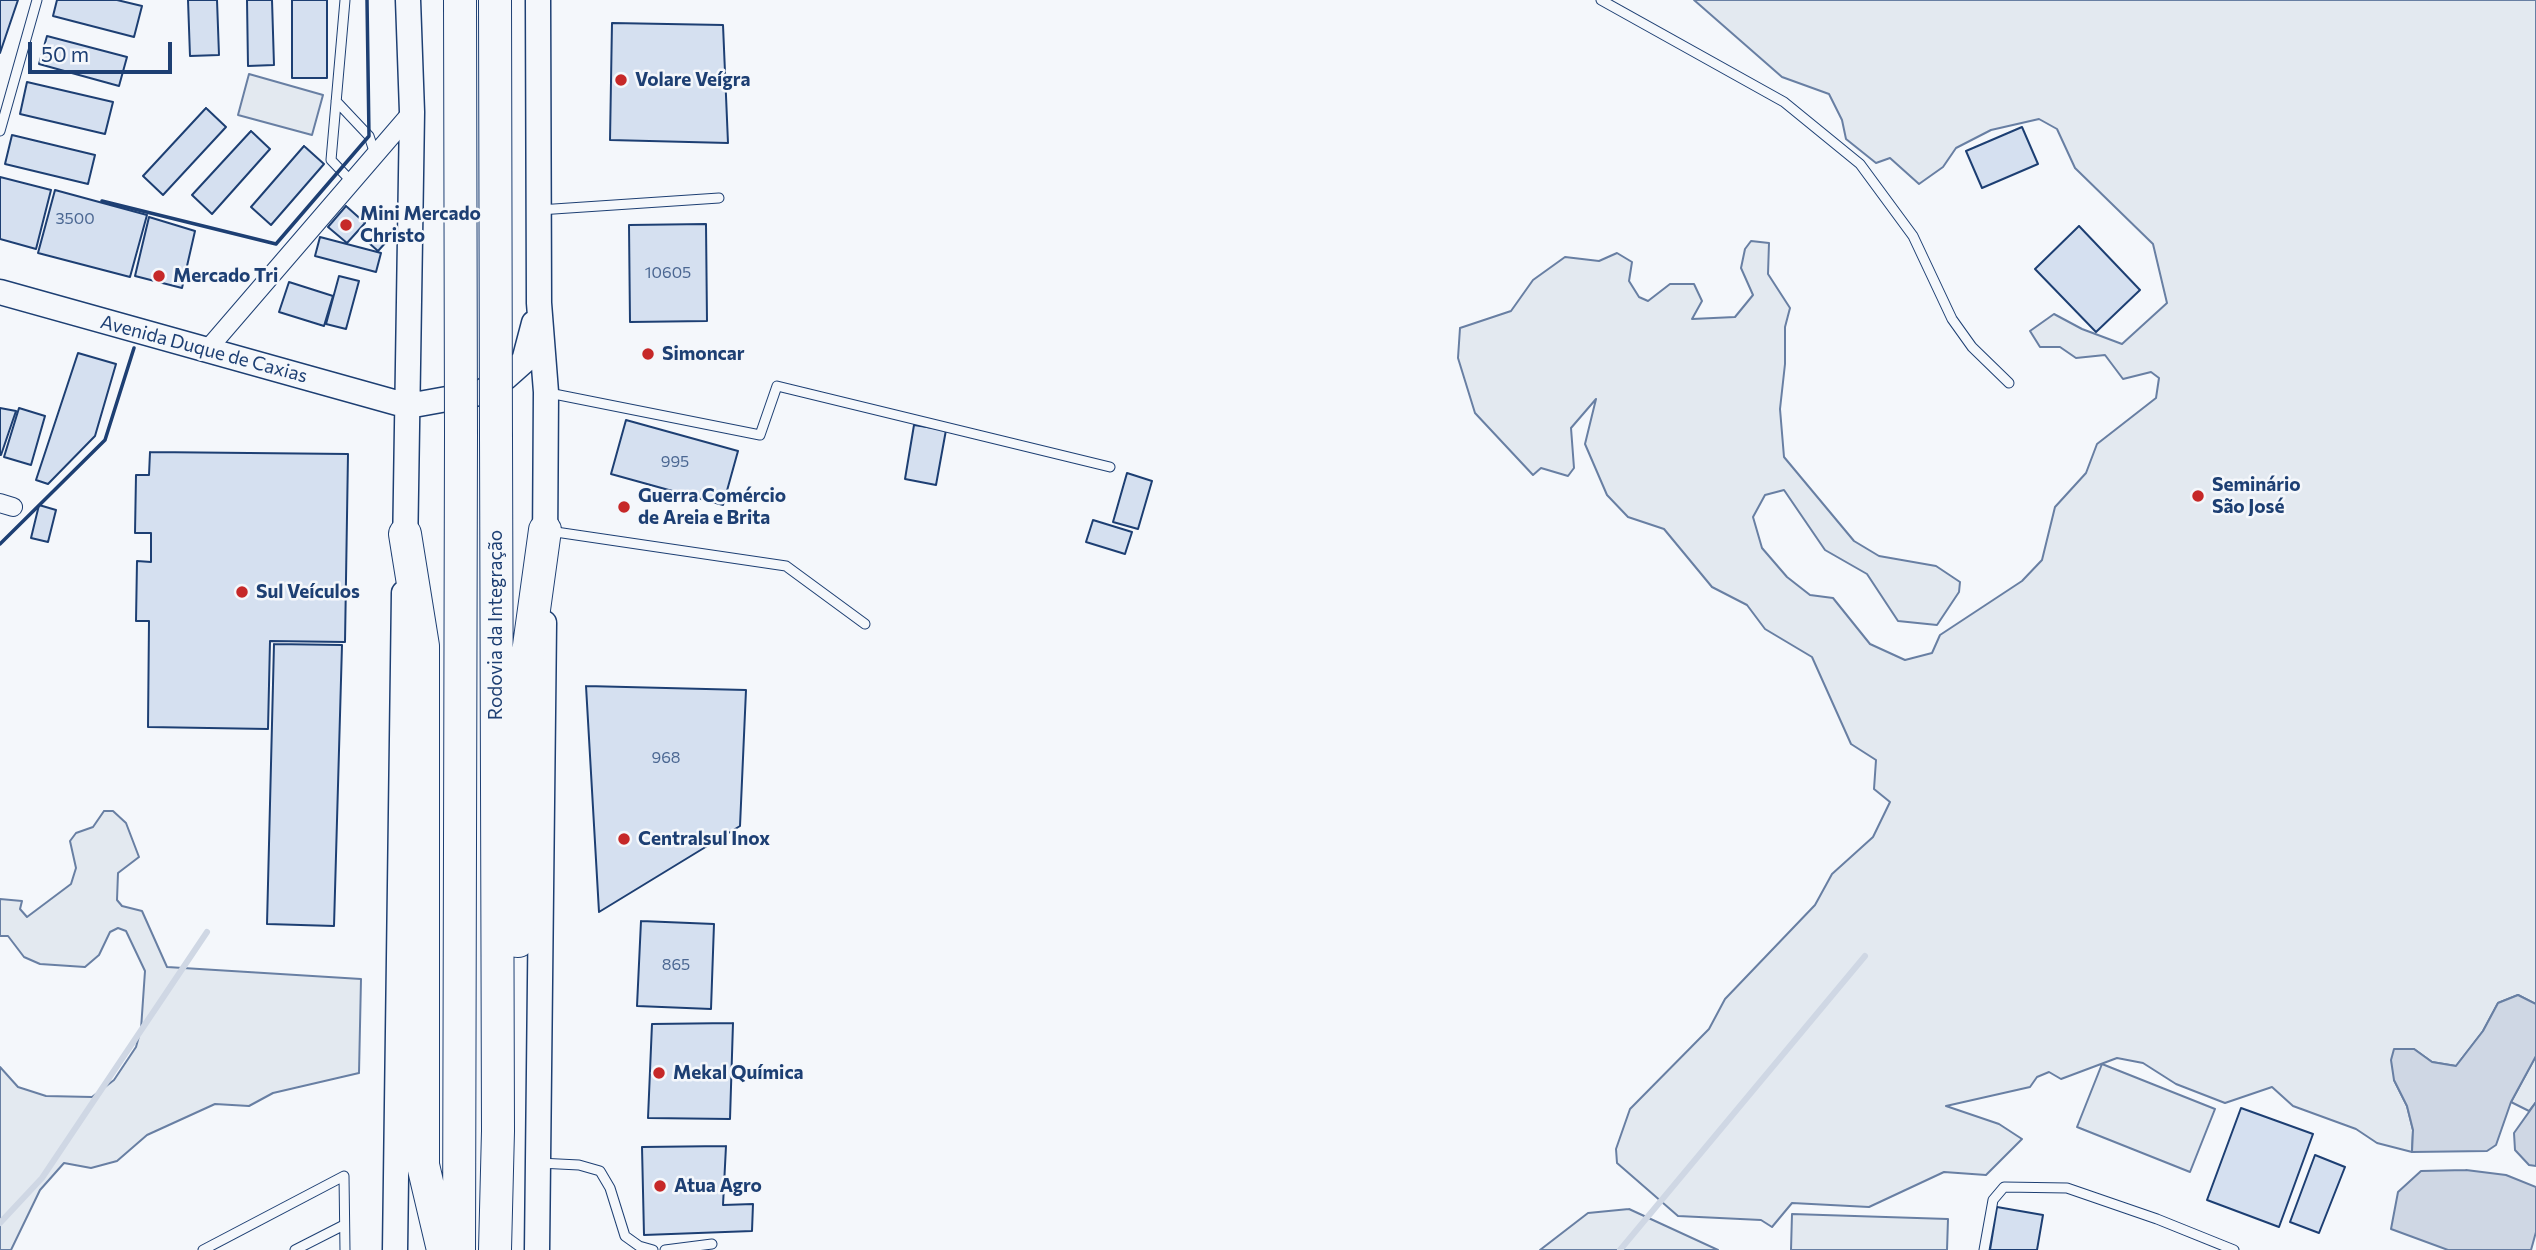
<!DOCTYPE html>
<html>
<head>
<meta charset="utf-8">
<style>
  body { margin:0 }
  #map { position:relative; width:2536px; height:1250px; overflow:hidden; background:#f4f7fb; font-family:Commissioner,sans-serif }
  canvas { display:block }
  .scale { position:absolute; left:28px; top:42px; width:144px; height:32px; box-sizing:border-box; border:4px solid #1d3f73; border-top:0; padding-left:9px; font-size:21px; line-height:24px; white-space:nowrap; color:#1d3f73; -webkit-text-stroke:5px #f4f7fb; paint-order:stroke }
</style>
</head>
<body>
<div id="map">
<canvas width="2536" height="1250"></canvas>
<div class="scale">50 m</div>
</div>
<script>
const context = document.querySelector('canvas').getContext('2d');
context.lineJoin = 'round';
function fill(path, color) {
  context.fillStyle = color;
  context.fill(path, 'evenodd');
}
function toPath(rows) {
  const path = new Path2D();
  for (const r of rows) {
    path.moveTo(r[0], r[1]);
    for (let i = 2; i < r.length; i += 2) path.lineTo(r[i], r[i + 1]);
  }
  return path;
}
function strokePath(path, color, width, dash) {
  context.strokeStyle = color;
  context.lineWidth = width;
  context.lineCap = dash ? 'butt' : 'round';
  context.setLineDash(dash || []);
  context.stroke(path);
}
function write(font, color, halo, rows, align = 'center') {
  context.font = font + ' Commissioner,sans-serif';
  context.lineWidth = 5;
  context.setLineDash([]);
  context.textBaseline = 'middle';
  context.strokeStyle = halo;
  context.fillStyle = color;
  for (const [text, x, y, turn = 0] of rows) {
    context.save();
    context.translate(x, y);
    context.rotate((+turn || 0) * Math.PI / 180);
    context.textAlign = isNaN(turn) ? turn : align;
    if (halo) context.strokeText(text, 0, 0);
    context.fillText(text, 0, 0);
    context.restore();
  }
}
const green = toPath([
  [1694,0,2536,0,2536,1004,2518,995,2498,1003,2483,1031,2456,1066,2432,1062,2414,1049,2394,1080,2407,1106,2413,1130,2412,1152,2377,1143,2356,1129,2293,1106,2272,1087,2225,1103,2176,1084,2143,1063,2117,1058,2061,1079,2049,1072,2037,1077,2030,1087,1946,1106,1999,1124,2022,1139,1986,1175,1944,1172,1869,1207,1792,1203,1772,1227,1761,1220,1678,1216,1617,1163,1616,1149,1630,1109,1709,1029,1725,999,1815,905,1832,874,1873,837,1890,802,1874,789,1876,760,1851,744,1812,657,1765,629,1747,605,1712,587,1664,529,1628,517,1607,495,1585,444,1596,399,1571,428,1574,468,1568,476,1541,468,1533,475,1475,413,1458,358,1460,328,1511,311,1533,280,1565,257,1599,261,1617,253,1632,262,1629,281,1639,297,1648,301,1670,284,1694,284,1702,301,1692,319,1735,317,1753,295,1741,268,1745,249,1751,241,1769,243,1768,274,1790,308,1785,327,1785,364,1780,409,1784,457,1854,541,1879,556,1936,566,1960,582,1959,592,1937,625,1898,621,1867,574,1825,550,1784,490,1765,495,1753,517,1762,548,1787,577,1810,595,1833,598,1870,644,1905,660,1932,653,1940,635,2022,581,2042,560,2055,507,2086,473,2097,444,2156,398,2159,378,2151,372,2123,379,2105,355,2076,358,2060,347,2040,347,2030,331,2054,314,2082,329,2122,344,2167,303,2153,244,2075,168,2057,129,2039,119,1991,130,1956,148,1943,167,1919,184,1890,158,1876,163,1846,139,1842,120,1829,94,1782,77,1694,0],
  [249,74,323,95,312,135,238,115,249,74],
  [104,811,113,811,126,823,139,857,118,873,117,900,122,906,142,911,167,967,361,979,359,1073,273,1093,249,1106,215,1104,147,1135,117,1161,91,1168,64,1163,40,1190,11,1250,0,1250,0,1067,18,1087,46,1096,92,1097,114,1080,136,1047,141,1029,145,971,126,931,118,928,110,932,99,955,85,967,40,964,24,957,8,936,0,936,0,899,22,901,20,909,27,917,71,884,76,868,70,841,76,833,93,827,104,811],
  [2536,1056,2536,1102,2529,1111,2511,1102,2536,1056],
  [2102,1064,2215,1109,2190,1172,2077,1127,2102,1064],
  [1629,1209,1718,1250,1540,1250,1588,1213,1629,1209],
  [1792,1214,1948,1219,1947,1250,1791,1250,1792,1214]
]);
const water = toPath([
  [2518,995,2536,1004,2536,1056,2511,1102,2496,1145,2487,1151,2412,1152,2413,1130,2407,1106,2394,1080,2391,1060,2394,1049,2414,1049,2432,1062,2456,1066,2483,1031,2498,1003,2518,995],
  [2536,1102,2536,1166,2529,1165,2515,1150,2514,1133,2536,1102],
  [2466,1170,2506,1175,2536,1187,2536,1232,2531,1250,2448,1250,2391,1229,2398,1192,2421,1171,2466,1170]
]);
const stream = toPath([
  [0,1223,42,1178,207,932],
  [1620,1250,1865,956]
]);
const building = toPath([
  [0,0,18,0,0,53,0,0],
  [57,0,117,0,142,6,134,37,53,16,57,0],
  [188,0,217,0,219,55,190,56,188,0],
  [247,0,272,0,274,65,248,66,247,0],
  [292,0,327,0,327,78,292,78,292,0],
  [612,23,723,25,728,143,610,140,612,23],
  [47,36,127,57,119,86,39,64,47,36],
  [27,82,113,102,105,134,20,114,27,82],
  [206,108,226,127,163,195,143,176,206,108],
  [2022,127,2038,164,1982,188,1966,151,2022,127],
  [251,131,270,149,212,214,192,195,251,131],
  [12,135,95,155,88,184,5,164,12,135],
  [304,146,324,164,271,225,251,207,304,146],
  [0,177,51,190,36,249,0,239,0,177],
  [55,190,147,215,130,277,38,253,55,190],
  [346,206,365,223,347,243,328,227,346,206],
  [149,217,195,231,182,288,135,276,149,217],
  [706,224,707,321,630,322,629,225,706,224],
  [2079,226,2140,290,2096,332,2035,269,2079,226],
  [379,233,387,241,378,251,369,243,379,233],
  [320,237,381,253,376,272,315,256,320,237],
  [339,276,359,281,346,329,326,324,339,276],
  [289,282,333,296,324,326,279,312,289,282],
  [78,353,116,364,95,436,48,484,36,480,78,353],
  [0,408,16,411,1,455,0,455,0,408],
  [19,408,45,416,31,465,4,457,19,408],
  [626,420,738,451,723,505,611,474,626,420],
  [914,425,946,430,936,485,905,479,914,425],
  [150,452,348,454,345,642,270,641,268,729,148,727,149,621,136,621,137,561,151,562,151,533,135,533,136,475,149,475,150,452],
  [1127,473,1152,481,1138,529,1113,522,1127,473],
  [39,505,56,510,48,542,31,538,39,505],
  [1093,520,1132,532,1125,554,1086,542,1093,520],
  [274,644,342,645,334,926,267,924,274,644],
  [586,686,746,690,740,826,599,912,586,686],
  [641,921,714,924,711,1009,637,1006,641,921],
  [733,1023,730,1119,648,1118,652,1024,733,1023],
  [2241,1108,2313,1134,2279,1227,2207,1200,2241,1108],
  [726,1146,723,1205,753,1204,752,1231,644,1235,642,1147,726,1146],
  [2315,1155,2345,1167,2319,1233,2290,1222,2315,1155],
  [1997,1207,2043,1215,2037,1250,1990,1250,1997,1207]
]);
const lane = toPath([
  [345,0,331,160,352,182],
  [1601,0,1784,102,1860,164,1913,236,1952,319,1972,347,2009,383],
  [336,101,369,136,375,154],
  [0,131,37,0],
  [539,210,719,198],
  [549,393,760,435,777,386,1110,467],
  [549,531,786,566,865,624],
  [539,1163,579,1165,600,1171,610,1188,625,1236,639,1246,653,1250],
  [203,1250,344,1176,345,1250],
  [295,1250,344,1225],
  [665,1250,712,1244],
  [1984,1250,1993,1200,2004,1187,2067,1188,2157,1219,2234,1250]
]);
const street = toPath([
  [207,350,412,112],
  [0,503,13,507]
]);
const secondary = toPath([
  [538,0,539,303,546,392,545,548],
  [0,292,408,406,480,393,506,377,524,361,534,323],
  [405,553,412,112,408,0],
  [395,1250,404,593],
  [537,1250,544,623]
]);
const highway = toPath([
  [405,534,423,646,423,1165,443,1250],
  [518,941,528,653,545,530],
  [459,1250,461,434],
  [495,1250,498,1131,496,437]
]);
const highwayBridge = toPath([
  [460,0,461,434],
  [495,0,496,437]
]);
const wall = toPath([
  [102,201,276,244,369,136,367,0],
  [0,544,105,440,134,348]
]);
const markers = [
  [621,80,7,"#c62828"],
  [346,225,7,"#c62828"],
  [159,276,7,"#c62828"],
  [648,354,7,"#c62828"],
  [2198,496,7,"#c62828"],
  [624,507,7,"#c62828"],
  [242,592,7,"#c62828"],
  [624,839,7,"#c62828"],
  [659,1073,7,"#c62828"],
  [660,1186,7,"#c62828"]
];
const numberNames = [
  ["3500",75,219],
  ["10605",668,273],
  ["995",675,462],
  ["968",666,758],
  ["865",676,965]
];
const poiNames = [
  ["Volare Veígra",635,80],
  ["Mini Mercado",360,214],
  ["Christo",360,236],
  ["Mercado Tri",173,276],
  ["Simoncar",662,354],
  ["Seminário",2212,485],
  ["São José",2212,507],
  ["Guerra Comércio",638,496],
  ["de Areia e Brita",638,518],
  ["Sul Veículos",256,592],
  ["Centralsul Inox",638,839],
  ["Mekal Química",673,1073],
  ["Atua Agro",674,1186]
];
const streetNames = [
  ["Avenida Duque de Caxias",204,349,15],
  ["Rodovia da Integração",496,625,-90]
];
fill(green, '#e3e9f0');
strokePath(green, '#687fa3', 2);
fill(water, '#cfd7e4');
strokePath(water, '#687fa3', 2);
strokePath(stream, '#cfd7e4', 6);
fill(building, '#d5e0f0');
strokePath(building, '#1d3f73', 2);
strokePath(lane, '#1d3f73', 11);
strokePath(street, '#1d3f73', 20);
strokePath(secondary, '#1d3f73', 27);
strokePath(highway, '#1d3f73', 34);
strokePath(lane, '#f4f7fb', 9);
strokePath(street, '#f4f7fb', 18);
strokePath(secondary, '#f4f7fb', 24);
strokePath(highway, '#f4f7fb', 32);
strokePath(highwayBridge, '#1d3f73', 34, []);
strokePath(highwayBridge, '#f4f7fb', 32);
strokePath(wall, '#1d3f73', 3.5);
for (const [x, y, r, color] of markers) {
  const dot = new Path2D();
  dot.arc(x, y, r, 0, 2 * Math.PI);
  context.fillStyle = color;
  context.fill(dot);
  strokePath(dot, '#f4f7fb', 2.5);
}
write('16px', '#4b6792', null, numberNames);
write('bold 19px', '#1d3f73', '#f4f7fb', poiNames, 'left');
write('19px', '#1d3f73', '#f4f7fb', streetNames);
</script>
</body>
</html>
